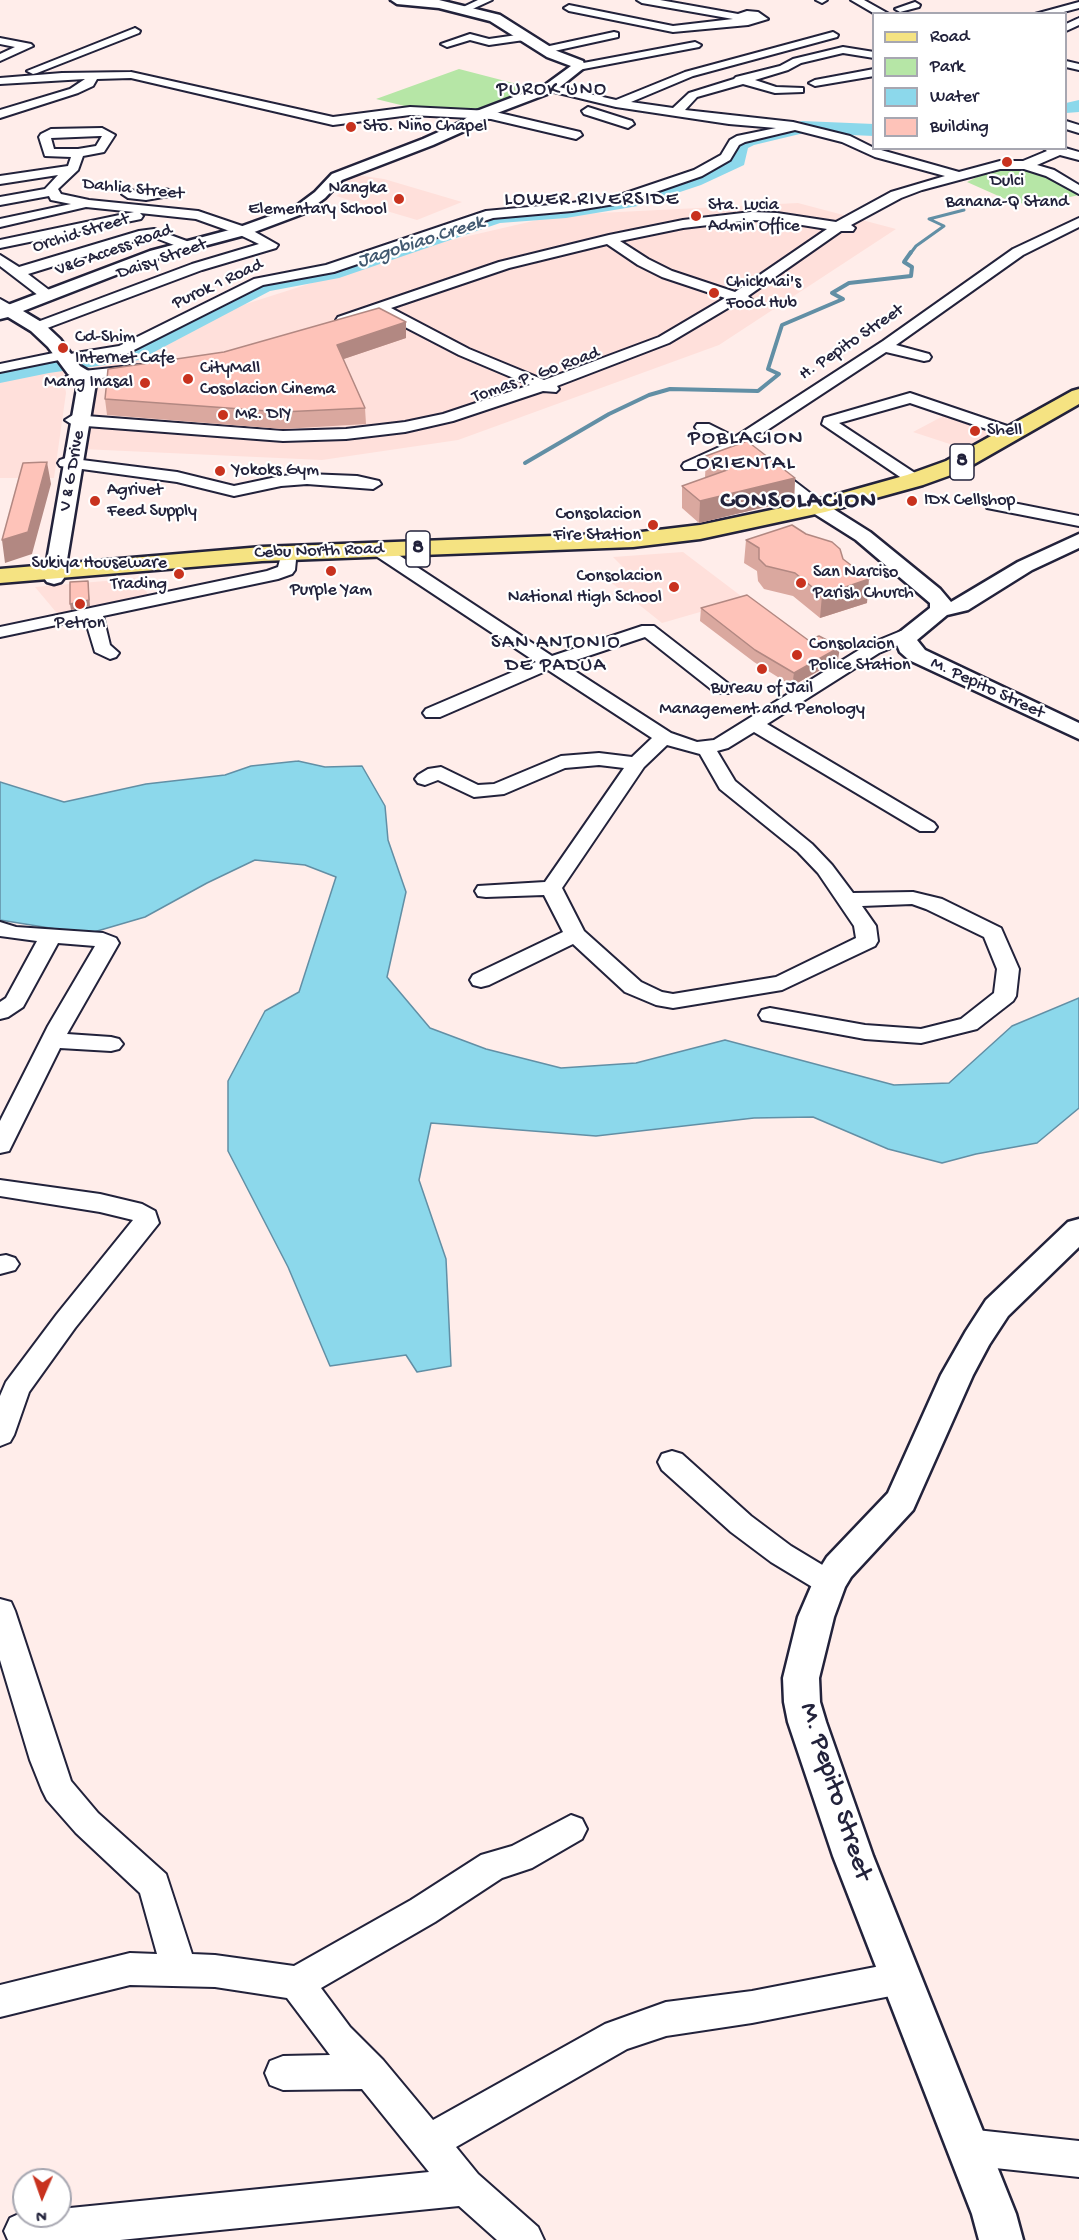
<!DOCTYPE html>
<html>
<head>
<meta charset="utf-8">
<style>
  body { margin:0 }
  #map { position:relative; width:1079px; height:2240px; overflow:hidden; background:#ffedea; font-family:"Gochi Hand",sans-serif }
  canvas { display:block }
  .legend { position:absolute; left:872px; top:12px; width:195px; height:138px; box-sizing:border-box; background:#fff; border:2px solid #a7a7b1; margin:0; padding:8px 10px; list-style:none; font-size:18px; color:#22223b }
  .legend li { display:flex; align-items:center; gap:12px; height:30px }
  .legend b { width:30px; border:2px solid #a7a7b1 }
  .north { position:absolute; left:12px; top:2168px; width:60px; height:60px; box-sizing:border-box; background:#fff; border:2px solid #a7a7b1; border-radius:50%; rotate:182deg; font-size:16px; font-weight:700; line-height:24px; text-align:center; color:#22223b }
  .north::after { content:''; display:block; margin:auto; width:21px; height:27px; background:#c8321e; clip-path:polygon(50% 0,100% 100%,50% 72%,0 100%) }
</style>
</head>
<body>
<div id="map">
<canvas width="1079" height="2240"></canvas>
<ul class="legend">
<li><b style="height:8px;background:#f5e382"></b>Road</li>
<li><b style="height:16px;background:#b6e6a6"></b>Park</li>
<li><b style="height:16px;background:#8cd8eb"></b>Water</li>
<li><b style="height:16px;background:#fec3b9"></b>Building</li>
</ul>
<div class="north">N</div>
</div>
<script>
const context = document.querySelector('canvas').getContext('2d');
context.lineJoin = 'round';
function fill(path, color) {
  context.fillStyle = color;
  context.fill(path, 'evenodd');
}
function toPath(rows) {
  const path = new Path2D();
  for (const r of rows) {
    path.moveTo(r[0], r[1]);
    for (let i = 2; i < r.length; i += 2) path.lineTo(r[i], r[i + 1]);
  }
  return path;
}
function strokePath(path, color, width, dash) {
  context.strokeStyle = color;
  context.lineWidth = width;
  context.lineCap = dash ? 'butt' : 'round';
  context.setLineDash(dash || []);
  context.stroke(path);
}
function write(font, color, halo, rows, align = 'center') {
  context.font = font + ' "Gochi Hand",sans-serif';
  context.lineWidth = 4.5;
  context.setLineDash([]);
  context.textBaseline = 'middle';
  context.strokeStyle = halo;
  context.fillStyle = color;
  for (const [text, x, y, turn = 0] of rows) {
    context.save();
    context.translate(x, y);
    context.rotate((+turn || 0) * Math.PI / 180);
    context.textAlign = isNaN(turn) ? turn : align;
    if (halo) context.strokeText(text, 0, 0);
    context.fillText(text, 0, 0);
    context.restore();
  }
}
const built = toPath([
  [356,175,384,179,462,202,417,220,336,196,347,189,342,183],
  [798,203,896,229,719,345,458,440,322,460,82,449,82,366,137,359,227,310,434,244,559,215],
  [62,365,66,393,54,478,0,478,0,381],
  [947,414,997,431,965,449,913,432],
  [683,552,745,599,662,623,603,576,626,570,613,557],
  [140,578,151,601,61,618,35,587]
]);
const green = toPath([
  [459,69,540,90,478,114,417,109,376,99],
  [993,169,1032,169,1079,193,1079,195,1034,205,1012,202,967,182]
]);
const water = toPath([
  [298,761,325,767,362,766,385,806,388,840,406,892,387,977,430,1028,486,1049,561,1068,636,1063,725,1040,894,1085,949,1083,1012,1026,1079,998,1079,1108,1037,1143,976,1154,942,1163,888,1149,813,1117,754,1118,596,1136,431,1123,419,1180,446,1259,451,1366,417,1372,406,1355,330,1366,288,1267,228,1151,228,1081,265,1011,299,992,336,877,305,865,255,860,207,883,145,917,87,934,0,920,0,782,64,802,146,784,225,775,251,766,298,761]
]);
const streamFar1 = toPath([
  [910,254,916,246,944,226,929,219,964,210]
]);
const stream = toPath([
  [525,463,609,414,649,395,670,389,758,391,779,374,768,369,782,325,843,299,832,293,849,283,911,276,912,267,904,262,911,252]
]);
const river = toPath([
  [1079,100,1079,112,1066,113,1066,103,1079,100],
  [802,121,874,124,874,136,804,133,754,145,748,148,744,165,701,185,638,206,566,218,500,223,339,278,270,291,139,360,49,373,0,383,0,369,49,359,125,349,256,281,326,267,498,211,566,206,628,196,687,177,728,158,729,145,741,137,802,121]
]);
const minor = toPath([
  [478,0,492,0,468,11,460,11,459,9,478,0],
  [637,0,660,0,738,14,747,11,758,12,768,19,748,25,673,32,569,11,564,8,569,5,673,26,733,19,642,3,637,0],
  [816,0,827,0,822,3,816,0],
  [851,0,864,0,889,14,875,14,851,0],
  [915,2,920,5,919,7,900,12,895,9,915,2],
  [1079,2,1079,8,1056,14,1035,14,1079,2],
  [1079,18,1079,25,1066,31,1066,24,1079,18],
  [135,28,140,31,139,33,37,73,33,74,27,71,135,28],
  [614,32,618,33,618,37,545,53,539,50,545,47,614,32],
  [833,32,838,35,837,37,693,76,631,102,673,108,689,93,734,79,736,77,780,66,793,59,843,47,874,52,874,58,843,53,801,63,788,70,755,80,776,87,803,88,803,92,775,93,743,84,697,97,685,110,793,122,850,136,874,148,959,172,1000,161,1023,161,1047,151,1043,148,1065,148,1079,152,1079,160,1060,155,1037,165,1054,170,1079,185,1079,194,1046,176,1024,169,1000,169,922,190,901,198,851,225,855,228,853,231,841,231,748,296,752,300,750,303,738,302,669,343,557,386,559,389,556,392,543,391,453,421,405,432,346,439,283,441,73,425,65,420,73,415,283,431,346,429,405,422,443,414,530,385,459,355,378,313,343,324,338,323,336,320,338,317,499,262,609,235,683,220,751,212,777,213,836,222,891,192,945,176,875,157,842,142,795,130,745,142,739,145,730,160,702,176,627,202,572,211,493,218,334,272,263,285,128,353,65,363,59,360,0,372,0,364,63,351,70,354,119,346,254,279,326,265,486,211,572,203,620,195,694,170,721,155,730,140,737,136,776,128,729,124,616,107,546,90,544,88,550,85,616,100,685,72,833,32],
  [751,220,777,221,827,229,735,292,672,271,648,259,620,241,683,228,751,220],
  [607,244,638,265,662,277,725,298,659,337,544,380,469,349,391,308,509,268,607,244],
  [470,34,489,39,524,34,529,37,524,40,489,45,470,40,447,47,441,44,470,34],
  [0,38,31,44,33,46,0,61,0,54,15,47,0,44,0,38],
  [695,42,701,45,699,47,578,70,572,67,578,64,695,42],
  [1066,61,1079,64,1079,70,1066,67,1066,61],
  [874,69,874,76,815,86,809,83,815,80,874,69],
  [131,72,333,117,410,107,491,111,580,132,582,135,576,139,491,119,410,115,333,125,131,78,97,79,93,86,78,93,0,118,0,110,70,89,85,79,0,84,0,78,62,73,131,72],
  [588,107,632,121,634,124,628,128,584,114,582,111,588,107],
  [1066,121,1079,125,1079,133,1066,129,1066,121],
  [102,128,115,135,104,152,83,156,78,170,58,189,61,194,89,200,198,211,248,228,278,245,276,248,202,270,42,330,32,330,30,327,32,324,192,264,259,244,238,234,196,219,140,213,143,216,141,219,0,248,0,240,134,212,86,207,0,227,0,219,71,204,51,200,49,196,0,205,0,197,45,189,58,175,0,184,0,176,68,166,71,157,45,156,39,137,41,134,51,129,102,128],
  [100,136,102,136,96,146,78,149,54,149,51,138,100,136],
  [164,189,169,190,170,193,169,196,146,200,128,198,122,194,128,190,146,192,164,189],
  [1079,218,1079,227,1023,255,896,345,929,354,931,357,929,360,924,361,886,352,746,444,823,503,825,507,823,511,811,511,736,452,696,469,684,469,682,466,684,463,726,444,697,430,695,427,697,424,709,424,735,437,883,341,1013,249,1079,218],
  [154,229,192,243,194,246,187,250,153,237,145,238,28,274,53,293,55,296,53,299,48,300,43,299,0,266,0,255,19,267,139,231,154,229],
  [0,299,16,308,18,311,16,314,6,314,0,310,0,299],
  [140,365,145,366,147,369,145,372,74,382,66,377,74,372,140,365],
  [910,393,1019,430,1021,433,1013,438,1007,436,910,403,839,423,921,477,923,480,915,485,909,483,822,424,824,418,910,393],
  [66,458,177,472,234,486,281,476,307,474,357,476,379,481,381,484,373,489,307,484,281,486,234,496,177,482,60,466,58,463,60,460,66,458],
  [993,499,1079,516,1079,526,987,508,985,504,993,499],
  [379,545,385,546,552,656,642,626,654,626,730,685,732,689,730,693,716,693,645,637,564,664,671,733,697,742,714,740,867,645,901,631,913,631,916,635,913,639,879,653,767,724,934,823,937,827,934,831,920,831,754,732,728,748,717,751,735,781,812,844,832,865,853,893,913,892,942,899,1001,928,1019,969,1016,996,1013,1001,977,1029,921,1043,865,1039,762,1020,759,1015,762,1010,770,1008,865,1025,921,1029,961,1019,994,993,997,969,984,937,926,909,912,904,862,906,876,926,878,941,875,946,782,990,673,1008,656,1005,625,992,573,944,489,985,481,987,473,985,470,980,473,975,563,932,544,895,486,897,478,896,475,891,478,886,545,882,624,768,599,765,565,768,504,794,474,797,438,780,425,785,418,783,415,779,418,775,428,769,441,767,478,785,494,784,561,756,599,753,632,757,652,738,548,670,440,717,426,717,423,713,426,709,536,662,373,554,370,550,373,546,379,545],
  [667,745,700,754,720,789,798,852,818,873,854,926,856,938,776,977,673,994,662,992,641,982,584,931,562,888,644,767,667,745],
  [287,555,293,556,296,560,295,570,292,574,278,579,103,616,110,645,119,653,116,657,110,659,95,652,85,619,0,637,0,627,267,571,278,567,281,556,287,555],
  [0,922,16,927,103,933,116,938,119,943,67,1034,111,1037,119,1039,123,1044,119,1049,111,1051,60,1048,12,1145,9,1151,0,1153,0,1121,48,1026,95,946,58,943,23,1007,8,1017,0,1019,0,1002,6,998,37,941,0,936,0,922],
  [0,1180,100,1194,142,1204,155,1211,159,1223,75,1328,29,1392,14,1435,10,1442,0,1446,0,1396,6,1382,57,1314,133,1220,100,1212,0,1196,0,1180],
  [6,1255,15,1258,19,1264,15,1270,0,1274,0,1256,6,1255],
  [672,1451,682,1454,751,1516,791,1546,839,1575,844,1583,839,1591,829,1595,819,1591,771,1562,731,1532,662,1470,658,1462,662,1454,672,1451],
  [0,1599,11,1602,15,1611,71,1781,98,1813,166,1874,192,1954,215,1955,294,1966,411,1900,481,1855,512,1846,571,1815,582,1819,587,1829,582,1839,532,1868,502,1878,435,1922,321,1988,350,2027,383,2060,433,2120,605,2024,666,2002,752,1991,901,1962,913,1967,918,1978,913,1989,901,1994,752,2023,666,2036,627,2049,456,2147,478,2174,538,2227,544,2240,497,2240,459,2206,120,2240,8,2240,4,2231,10,2218,23,2212,24,2216,60,2216,60,2209,429,2172,362,2089,283,2090,270,2085,265,2073,270,2061,283,2056,330,2055,287,1998,215,1987,130,1985,0,2017,0,1985,130,1953,157,1954,140,1893,76,1833,47,1800,42,1790,30,1760,0,1660,0,1599],
  [967,2129,1079,2141,1079,2177,967,2165,954,2160,949,2147,954,2134,967,2129]
]);
const tertiary = toPath([
  [391,0,439,0,500,15,557,51,583,61,585,67,555,91,484,118,471,128,433,145,342,180,325,198,305,213,249,234,162,257,23,311,43,323,60,339,80,366,90,372,96,383,64,578,61,582,54,584,47,582,44,578,78,383,76,379,68,374,48,347,31,331,8,317,0,319,0,308,150,251,237,228,295,207,315,192,332,174,423,139,461,122,474,112,545,85,571,66,547,57,490,21,439,8,397,4,391,0],
  [817,501,824,503,870,532,940,589,951,602,1018,562,1079,534,1079,548,1032,570,968,610,947,615,917,640,925,650,1079,723,1079,739,909,660,900,652,895,640,896,635,930,608,930,603,856,540,810,511,807,507,810,503,817,501],
  [1079,1219,1079,1247,1008,1316,989,1345,973,1375,913,1510,851,1577,845,1587,834,1617,819,1678,820,1702,826,1722,873,1856,1016,2214,1023,2240,979,2240,972,2214,833,1856,788,1722,784,1702,783,1678,798,1617,817,1573,827,1557,888,1493,941,1375,966,1331,986,1300,1068,1222,1079,1219]
]);
const primary = toPath([
  [1079,389,1079,404,962,471,923,485,825,512,700,539,633,547,262,561,0,583,0,569,262,547,633,533,700,525,814,501,907,475,946,461,1072,391,1079,389]
]);
const wall = toPath([
  [406,322,406,338,343,359,365,408,366,424,283,429,107,415,105,399,224,352],
  [706,456,795,478,794,500,699,523,682,508,682,486,705,478],
  [746,540,843,559,867,603,820,618,793,596,764,589,758,581,757,571,744,563],
  [701,608,808,640,838,660,792,686,754,662,700,621]
]);
const shadedWall = toPath([
  [406,322,406,338,338,361,337,345],
  [47,462,51,484,32,554,5,563,2,540],
  [795,478,794,500,699,523,700,501],
  [869,579,867,603,820,618,822,595],
  [88,581,90,606,71,610,70,604],
  [840,647,838,660,792,686,794,673]
]);
const building = toPath([
  [379,308,406,322,337,345,365,408,282,412,105,399,108,369,224,352,379,308],
  [747,441,795,478,700,501,682,486,727,470,706,456,747,441],
  [47,462,28,532,2,540,23,463,47,462],
  [792,525,806,534,832,542,840,549,843,559,869,579,822,595,795,573,766,566,759,559,759,548,746,540,792,525],
  [88,581,89,600,70,604,70,582,88,581],
  [747,595,808,640,819,636,840,647,794,673,755,650,701,608,747,595]
]);
const markers = [
  [351,127,6,"#c8321e"],
  [1007,162,6,"#c8321e"],
  [399,199,6,"#c8321e"],
  [696,216,6,"#c8321e"],
  [714,293,6,"#c8321e"],
  [63,348,6,"#c8321e"],
  [188,379,6,"#c8321e"],
  [145,383,6,"#c8321e"],
  [223,415,6,"#c8321e"],
  [975,431,6,"#c8321e"],
  [220,471,6,"#c8321e"],
  [95,501,6,"#c8321e"],
  [912,501,6,"#c8321e"],
  [653,525,6,"#c8321e"],
  [331,571,6,"#c8321e"],
  [179,574,6,"#c8321e"],
  [801,583,6,"#c8321e"],
  [674,587,6,"#c8321e"],
  [80,604,6,"#c8321e"],
  [797,655,6,"#c8321e"],
  [762,669,6,"#c8321e"]
];
const farPoinames = [
  ["Sto. Niño Chapel",363,127],
  ["Dulci",1007,182,"center"],
  ["Banana-Q Stand",1007,203,"center"],
  ["Nangka",387,189,"right"],
  ["Elementary School",387,210,"right"],
  ["Sta. Lucia",708,206],
  ["Admin Office",708,227],
  ["ChickMai's",726,283],
  ["Food Hub",726,304],
  ["Cd-Shim",75,338],
  ["Internet Cafe",75,359],
  ["CityMall",200,369],
  ["Cosolacion Cinema",200,390],
  ["Mang Inasal",133,383,"right"],
  ["MR. DIY",235,415],
  ["Shell",987,431],
  ["Yokoks Gym",232,471],
  ["Agrivet",107,491],
  ["Feed Supply",107,512],
  ["IDX Cellshop",924,501],
  ["Consolacion",641,515,"right"],
  ["Fire Station",641,536,"right"],
  ["Sukiya Houseware",167,564,"right"],
  ["Trading",167,585,"right"],
  ["San Narciso",813,573],
  ["Parish Church",813,594],
  ["Consolacion",662,577,"right"],
  ["National High School",662,598,"right"],
  ["Purple Yam",331,591,"center"],
  ["Petron",80,624,"center"],
  ["Consolacion",809,645],
  ["Police Station",809,666],
  ["Bureau of Jail",762,689,"center"],
  ["Management and Penology",762,710,"center"]
];
const farStreetnames = [
  ["Dahlia Street",133,190,6],
  ["Orchid Street",81,234,-17],
  ["V&G Access Road",114,251,-20],
  ["Daisy Street",162,260,-19],
  ["Purok 1 Road",218,285,-25],
  ["H. Pepito Street",852,343,-34],
  ["Tomas P. Go Road",536,376,-20],
  ["V & G Drive",73,471,-80],
  ["Cebu North Road",319,552,-2],
  ["M. Pepito Street",987,689,25]
];
const farNeighbourhoodnames = [
  ["PUROK UNO",552,91],
  ["LOWER RIVERSIDE",592,201],
  ["SAN ANTONIO",556,644],
  ["DE PADUA",556,667]
];
const farWaternames = [
  ["Jagobiao Creek",421,243,-18]
];
const shields = [
  [962,462,24],
  [418,549,24]
];
const shieldNames = [
  ["8",962,462],
  ["8",418,549]
];
const farQuarternames = [
  ["POBLACION",746,440],
  ["ORIENTAL",746,465]
];
const farDistrictnames = [
  ["CONSOLACION",799,502]
];
const nearStreetnames = [
  ["M. Pepito Street",834,1792,72]
];
fill(built, '#ffe0db');
fill(green, '#b6e6a6');
fill(water, '#8cd8eb');
strokePath(water, '#628fa5', 1.5);
strokePath(streamFar1, '#628fa5', 3);
strokePath(stream, '#628fa5', 4);
fill(river, '#8cd8eb');
strokePath(minor, '#22223b', 4);
strokePath(tertiary, '#22223b', 5);
strokePath(primary, '#22223b', 5);
fill(minor, '#fff');
fill(tertiary, '#fff');
fill(primary, '#f5e382');
fill(wall, '#daa89f');
fill(shadedWall, '#b28882');
fill(building, '#fec3b9');
strokePath(building, '#b28882', 1.5);
for (const [x, y, r, color] of markers) {
  const dot = new Path2D();
  dot.arc(x, y, r, 0, 2 * Math.PI);
  context.fillStyle = color;
  context.fill(dot);
  strokePath(dot, '#fff', 2);
}
write('18px', '#22223b', '#fff', farPoinames, 'left');
write('18px', '#22223b', '#fff', farStreetnames);
context.letterSpacing = '1.5px';
write('20px', '#22223b', '#fff', farNeighbourhoodnames);
context.letterSpacing = '0px';
write('italic 20px', '#425970', '#fff', farWaternames);
for (const [x, y, w] of shields) {
  const box = new Path2D();
  box.roundRect(x - w / 2, y - 18, w, 36, 4.5);
  context.fillStyle = '#fff';
  context.fill(box);
  strokePath(box, '#22223b', 1.5);
}
write('bold 21px', '#22223b', null, shieldNames);
context.letterSpacing = '1.5px';
write('22px', '#22223b', '#fff', farQuarternames);
context.letterSpacing = '0px';
context.letterSpacing = '1.5px';
write('bold 24px', '#22223b', '#fff', farDistrictnames);
context.letterSpacing = '0px';
write('27px', '#22223b', '#fff', nearStreetnames);
</script>
</body>
</html>
